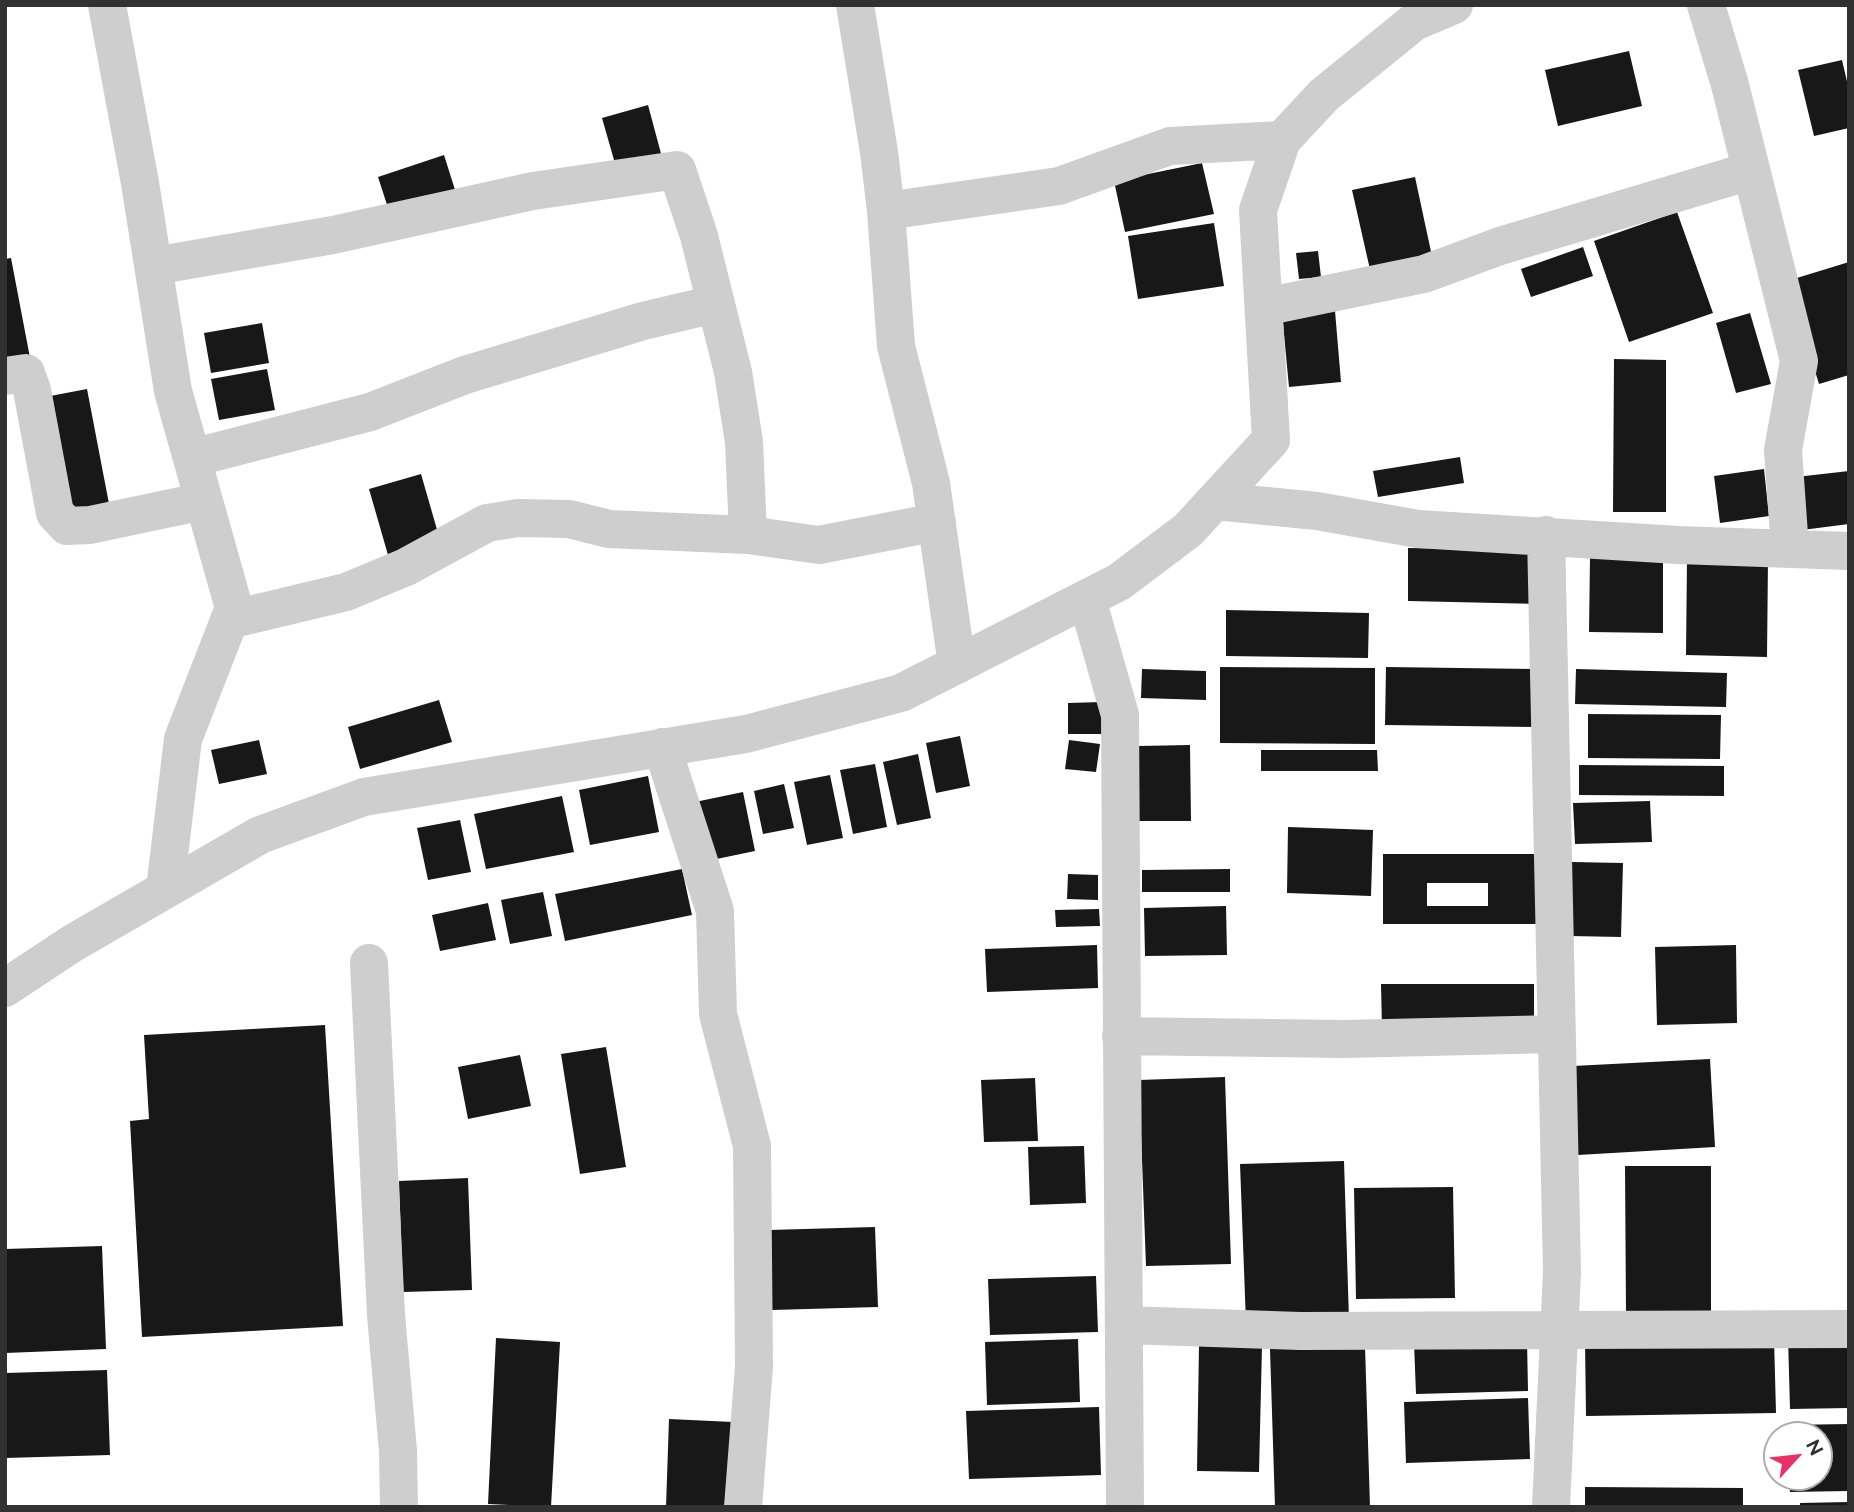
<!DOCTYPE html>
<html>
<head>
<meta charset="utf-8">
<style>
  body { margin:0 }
  #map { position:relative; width:1854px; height:1512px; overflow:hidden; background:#fff; font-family:Raleway,sans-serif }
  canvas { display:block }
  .frame { position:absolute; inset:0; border:7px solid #313131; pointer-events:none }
  .north { position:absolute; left:1763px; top:1421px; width:70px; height:70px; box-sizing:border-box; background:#fff; border:2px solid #adadad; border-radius:50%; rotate:63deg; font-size:19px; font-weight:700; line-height:28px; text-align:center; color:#313131 }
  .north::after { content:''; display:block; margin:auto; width:24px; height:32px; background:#eb2f68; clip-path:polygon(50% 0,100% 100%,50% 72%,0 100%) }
</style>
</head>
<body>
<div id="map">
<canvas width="1854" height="1512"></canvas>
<div class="frame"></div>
<div class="north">N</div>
</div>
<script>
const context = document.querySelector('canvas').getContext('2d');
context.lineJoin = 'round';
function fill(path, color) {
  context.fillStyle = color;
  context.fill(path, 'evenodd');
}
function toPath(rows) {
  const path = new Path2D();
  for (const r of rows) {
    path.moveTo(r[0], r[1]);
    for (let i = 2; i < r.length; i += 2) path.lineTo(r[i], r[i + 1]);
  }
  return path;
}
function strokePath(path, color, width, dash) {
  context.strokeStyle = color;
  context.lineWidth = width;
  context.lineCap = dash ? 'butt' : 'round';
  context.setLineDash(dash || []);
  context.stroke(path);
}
const building = toPath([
  [1629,51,1642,106,1558,126,1545,70],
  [1842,60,1849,90,1849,128,1814,136,1798,70],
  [648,105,663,161,618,174,602,118],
  [444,155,456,193,390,214,378,177],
  [1202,163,1214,214,1125,232,1114,181],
  [1415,177,1433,261,1371,274,1352,190],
  [1677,212,1713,313,1629,342,1594,241],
  [1214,223,1224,286,1138,299,1128,236],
  [1583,247,1593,276,1531,297,1521,269],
  [1318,251,1321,277,1299,279,1296,253],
  [11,258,31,363,5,368,5,259],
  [1849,262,1849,375,1819,384,1787,281],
  [1334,299,1341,382,1289,387,1281,303],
  [1750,313,1771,384,1736,393,1716,323],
  [262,323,269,363,211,373,204,333],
  [1614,359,1666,360,1666,512,1613,512],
  [267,369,275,410,219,420,211,379],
  [87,389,110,509,68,517,45,397],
  [1460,457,1464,483,1378,497,1373,471],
  [1764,469,1769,516,1720,523,1714,476],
  [1849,471,1849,524,1802,530,1796,477],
  [421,474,440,540,388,555,369,489],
  [1408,548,1541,550,1541,604,1408,601],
  [1590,558,1663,560,1663,633,1589,632],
  [1687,558,1768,560,1767,657,1686,655],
  [1226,610,1369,613,1368,658,1226,656],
  [1220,667,1375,668,1375,744,1220,743],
  [1386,667,1534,669,1533,727,1385,725],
  [1142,669,1206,671,1206,700,1141,698],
  [1576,669,1727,673,1726,707,1575,704],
  [439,700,452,742,360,769,348,727],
  [1101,702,1102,734,1068,734,1068,703],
  [1588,714,1721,715,1720,759,1588,758],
  [960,736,970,786,936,793,926,743],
  [259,740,267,774,219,784,211,750],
  [1069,740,1100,744,1096,772,1065,769],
  [1190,745,1191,821,1138,821,1138,746],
  [1261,750,1377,750,1378,771,1261,771],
  [918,754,931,818,897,825,883,762],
  [875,764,887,827,853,834,840,770],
  [1579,765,1724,766,1724,796,1579,795],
  [830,775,843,838,807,845,794,782],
  [648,776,659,832,590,845,579,790],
  [784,784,794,828,763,834,754,791],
  [743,792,755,851,707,861,695,802],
  [562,796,574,852,486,869,474,814],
  [1650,801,1652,842,1575,844,1573,803],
  [460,820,471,872,428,880,417,828],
  [1288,827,1373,830,1371,896,1287,893],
  [1383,854,1537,854,1536,924,1383,924],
  [1427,883,1488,883,1488,906,1427,906],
  [1572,862,1623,863,1621,937,1570,936],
  [682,869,692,915,565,941,555,894],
  [1230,869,1230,892,1142,892,1142,870],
  [1068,874,1098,875,1098,900,1067,899],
  [543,892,552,936,510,944,501,900],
  [488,903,496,940,440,951,432,915],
  [1226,906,1227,955,1145,956,1144,908],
  [1099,909,1100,926,1056,927,1055,910],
  [1097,945,1098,988,987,992,985,949],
  [1736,945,1737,1023,1657,1025,1655,947],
  [1381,984,1534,984,1534,1028,1382,1028],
  [325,1025,343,1326,142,1337,130,1121,149,1119,144,1035],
  [606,1047,626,1167,580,1174,561,1054],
  [520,1055,531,1106,468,1119,458,1067],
  [1710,1059,1715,1147,1578,1155,1573,1066],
  [1225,1077,1231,1264,1146,1266,1139,1080],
  [1035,1078,1038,1141,984,1142,981,1080],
  [1084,1146,1086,1203,1030,1205,1028,1147],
  [1344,1161,1349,1320,1246,1323,1240,1164],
  [1625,1166,1711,1166,1711,1312,1626,1312],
  [468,1178,472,1290,403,1292,399,1181],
  [1453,1187,1455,1298,1356,1299,1354,1188],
  [875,1227,878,1307,772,1310,769,1230],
  [102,1246,106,1349,5,1353,5,1249],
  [1096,1276,1098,1332,990,1335,988,1279],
  [1849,1335,1849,1408,1790,1409,1788,1337],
  [496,1338,560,1342,551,1507,488,1504],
  [1774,1338,1776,1413,1586,1416,1585,1341],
  [1078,1339,1080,1402,987,1405,985,1342],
  [1527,1340,1528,1391,1416,1394,1414,1343],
  [1199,1344,1262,1346,1259,1472,1197,1471],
  [1365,1346,1370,1507,1275,1507,1270,1349],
  [107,1370,110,1455,5,1458,5,1373],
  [1528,1398,1530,1459,1406,1463,1404,1402],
  [1099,1407,1101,1475,969,1479,966,1411],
  [669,1419,733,1422,730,1507,666,1507],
  [1849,1424,1849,1491,1790,1492,1789,1477,1819,1477,1819,1435,1788,1435,1788,1425],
  [1585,1487,1743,1488,1743,1507,1585,1507],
  [1849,1502,1849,1507,1800,1507,1800,1503]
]);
const minor = toPath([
  [107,5,140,183,173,391,234,608,183,739,165,889],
  [855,5,879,152,886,211],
  [1706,5,1730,85,1799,361,1783,450,1790,549],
  [154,266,333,235,533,191,677,170,699,236,733,372,744,442,748,535,609,529,569,519,518,518,487,523,406,567,346,592,229,620],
  [1264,307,1424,274,1500,246,1750,171],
  [5,376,26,373,32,390,55,513,67,526,90,525,204,501],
  [192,458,370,412,465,375,643,321,715,304],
  [1215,501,1317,511,1418,529,1678,545,1849,551],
  [748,535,819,545,937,522],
  [1546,535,1562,1272,1551,1507],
  [1087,599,1120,715,1125,1507],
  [957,665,931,483,896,346,886,211,1059,186,1170,146,1282,140],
  [662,747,715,911,718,1014,752,1146,754,1366,743,1507],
  [369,963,386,1315,398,1451,399,1507],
  [5,988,73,943,260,835,364,797,746,734,901,693,1119,582,1188,530,1271,440,1258,210,1282,140,1324,95,1414,22,1454,5],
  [1121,1036,1344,1039,1557,1034],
  [1125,1325,1300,1331,1849,1329]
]);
fill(building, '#181818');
strokePath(minor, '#cecece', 38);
</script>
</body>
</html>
